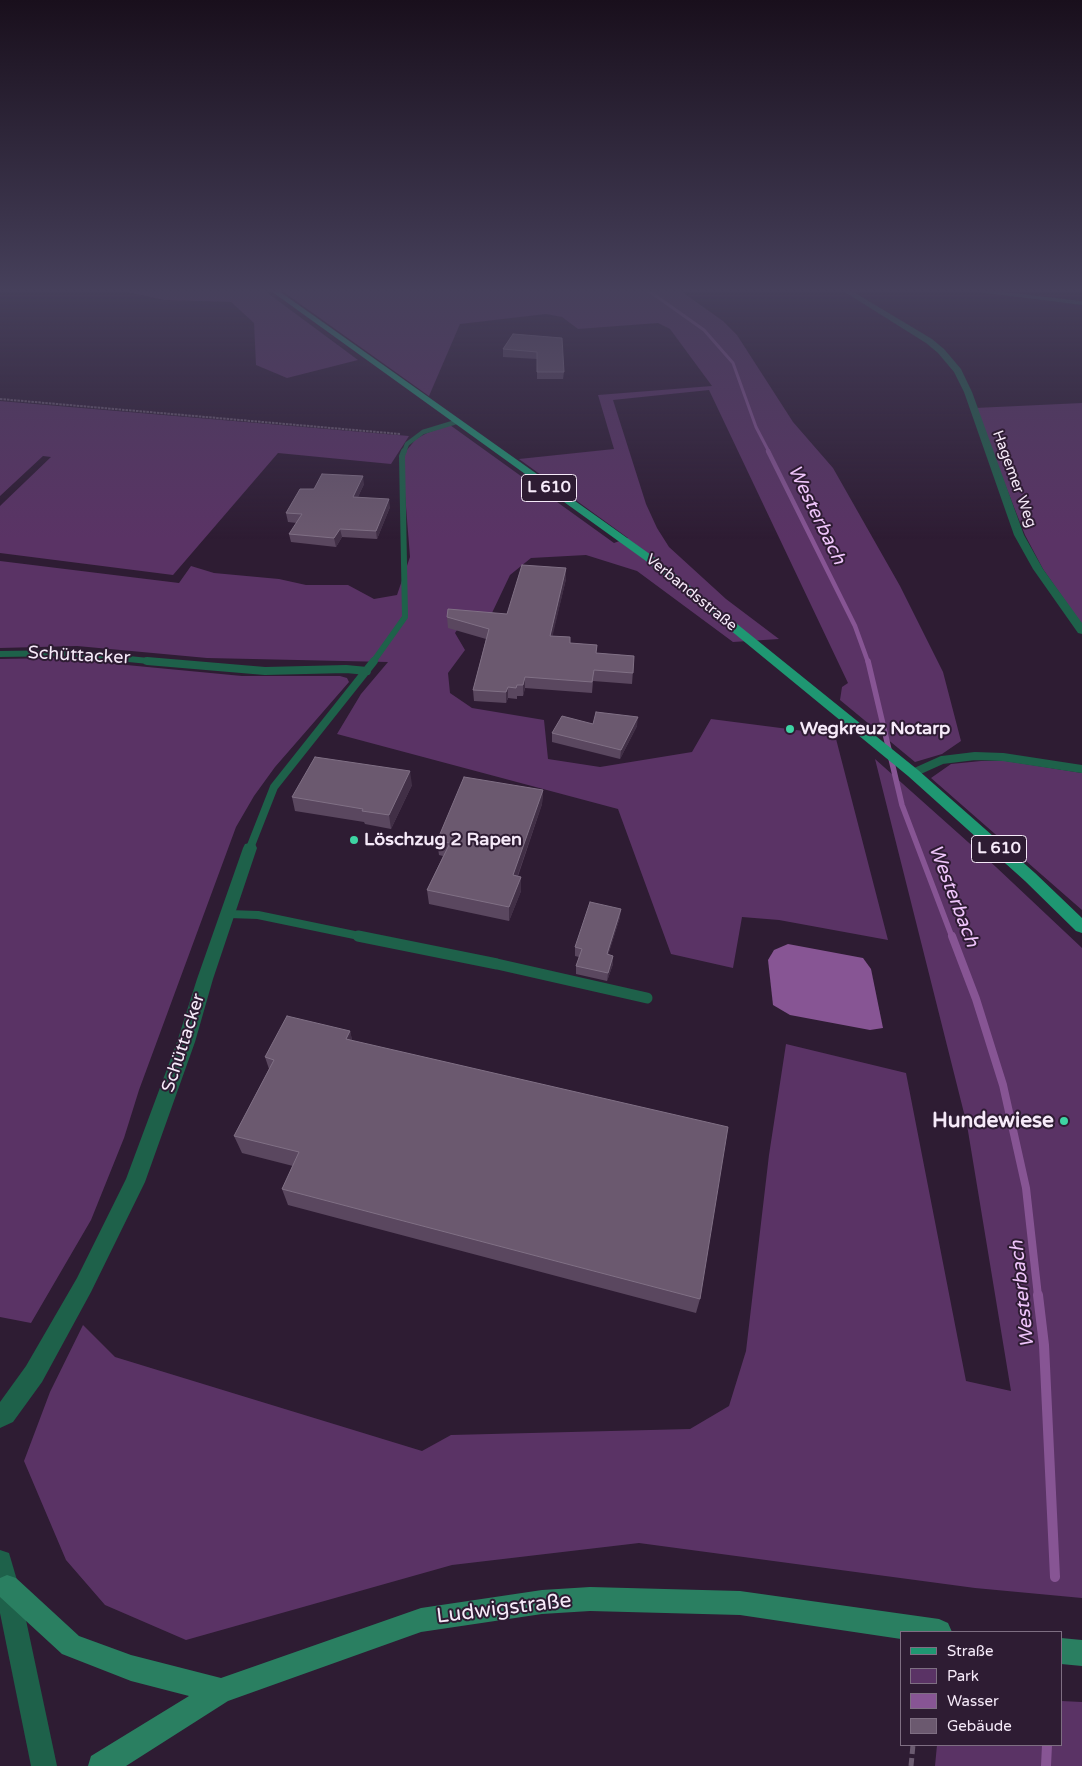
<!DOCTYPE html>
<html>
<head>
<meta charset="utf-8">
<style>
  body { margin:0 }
  #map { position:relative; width:1082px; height:1766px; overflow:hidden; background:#2e1c33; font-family:"Varela Round",sans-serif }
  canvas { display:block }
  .legend { position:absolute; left:900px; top:1631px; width:162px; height:115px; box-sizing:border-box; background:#2e1c33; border:1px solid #7e6e82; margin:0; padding:6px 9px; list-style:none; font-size:15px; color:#f6eaf9 }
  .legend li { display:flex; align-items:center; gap:10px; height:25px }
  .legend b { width:25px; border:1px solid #7e6e82 }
</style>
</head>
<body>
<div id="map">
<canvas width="1082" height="1766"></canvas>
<ul class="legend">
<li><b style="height:6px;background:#1f9772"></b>Straße</li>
<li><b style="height:14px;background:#5a3365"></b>Park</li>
<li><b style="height:14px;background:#875594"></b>Wasser</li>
<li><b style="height:14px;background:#6b596f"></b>Gebäude</li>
</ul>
</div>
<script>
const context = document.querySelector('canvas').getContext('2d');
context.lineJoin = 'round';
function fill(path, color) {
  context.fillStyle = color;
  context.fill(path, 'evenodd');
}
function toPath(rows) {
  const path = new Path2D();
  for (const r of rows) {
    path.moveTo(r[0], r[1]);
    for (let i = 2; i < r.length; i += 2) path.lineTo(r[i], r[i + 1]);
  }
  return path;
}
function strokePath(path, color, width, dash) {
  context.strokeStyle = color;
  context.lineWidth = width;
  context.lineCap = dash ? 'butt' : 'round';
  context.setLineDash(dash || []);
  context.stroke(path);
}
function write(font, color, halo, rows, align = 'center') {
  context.font = font + ' "Varela Round",sans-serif';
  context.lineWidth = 4;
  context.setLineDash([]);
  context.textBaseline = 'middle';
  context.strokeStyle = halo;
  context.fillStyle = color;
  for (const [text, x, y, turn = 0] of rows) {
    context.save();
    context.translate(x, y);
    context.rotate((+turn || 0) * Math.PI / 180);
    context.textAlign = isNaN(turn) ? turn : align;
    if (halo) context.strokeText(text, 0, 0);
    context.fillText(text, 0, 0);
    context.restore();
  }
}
const green = toPath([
  [123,291,265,291,358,360,287,378,256,365,254,323,231,302,164,300],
  [282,291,681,291,723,321,737,335,793,422,833,468,900,586,943,672,961,741,942,754,915,762,840,700,842,687,848,683,709,390,613,400,646,504,657,528,669,547,726,599,779,639,733,642,637,571,586,555,531,558,510,575,491,615,463,621,455,633,465,650,448,673,450,693,472,708,544,720,548,759,600,767,692,752,711,719,835,735,888,940,779,920,742,917,733,968,671,954,618,809,337,734,361,694,388,662,207,658,77,646,0,648,0,561,179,583,191,566,214,573,279,579,306,585,348,585,374,599,397,595,410,557,402,456,416,439,427,433,450,425,614,543,628,538,519,459,614,449,598,395,712,386,670,329,658,323,578,329,562,317,546,314,460,324,429,396],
  [0,401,409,436,391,464,278,453,173,575,0,553,0,506,51,457,43,456,0,496],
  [1082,403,1082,625,1043,569,1025,535,975,408],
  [53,658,242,676,340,676,347,678,349,682,275,767,254,796,236,827,139,1090,124,1138,91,1220,31,1323,0,1317,0,659],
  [875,759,996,867,1082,948,1082,1598,975,1588,639,1543,452,1565,186,1640,105,1605,66,1560,24,1461,50,1392,83,1325,115,1357,422,1451,451,1435,690,1429,729,1406,746,1351,769,1155,786,1044,906,1073,966,1381,1011,1391,967,1125],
  [981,761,1006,761,1082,773,1082,910,931,778,951,764],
  [1061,1701,1082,1702,1082,1766,935,1766,937,1745,1061,1745]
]);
const water = toPath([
  [788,944,863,958,871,969,883,1028,870,1030,790,1015,773,1005,768,960,774,950]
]);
const streamFar4 = toPath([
  [649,291,704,330,733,363,756,427,769,452]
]);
const streamFar3 = toPath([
  [768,451,855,626,868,662]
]);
const streamFar2 = toPath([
  [868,661,902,805,952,937]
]);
const streamFar1 = toPath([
  [952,936,976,999,1003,1085,1026,1188,1038,1296]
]);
const stream = toPath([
  [1038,1295,1044,1345,1055,1577],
  [1046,1766,1047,1745]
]);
const pathFar1 = toPath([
  [0,399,400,434]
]);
const path = toPath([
  [911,1766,913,1745]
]);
const serviceFar3 = toPath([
  [404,452,407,444,423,432,456,422]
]);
const serviceFar2 = toPath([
  [0,654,67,653,159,662],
  [373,662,405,617,402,456,404,451]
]);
const serviceFar1 = toPath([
  [147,661,265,671,346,669,367,671],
  [913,773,942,760,975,756,1003,757,1082,769],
  [250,848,274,787,374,661],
  [229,914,258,915,364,937]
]);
const service = toPath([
  [358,936,497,964,647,998]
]);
const minor = toPath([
  [843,291,852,291,932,339,944,349,961,369,972,392,1024,535,1043,569,1082,623,1082,634,1078,633,1033,569,1014,535,964,392,954,372,938,353,926,343,843,291],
  [969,291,995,291,1082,301,1082,305,969,291],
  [250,843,255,844,257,848,213,979,195,1042,145,1182,91,1292,42,1382,13,1422,0,1428,0,1402,26,1366,77,1278,126,1179,177,1042,197,979,243,848,245,844,250,843]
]);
const tertiary = toPath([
  [0,1550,9,1553,19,1587,57,1766,31,1766,0,1613,0,1550]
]);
const secondary = toPath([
  [7,1575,16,1578,79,1636,131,1655,221,1678,421,1608,542,1590,590,1587,740,1591,939,1619,948,1623,952,1632,901,1632,901,1639,740,1615,590,1611,542,1614,421,1632,228,1701,126,1766,88,1766,91,1756,189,1696,131,1681,62,1654,0,1597,0,1578,7,1575],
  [1061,1638,1082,1640,1082,1666,1061,1664,1061,1638]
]);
const primary = toPath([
  [271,291,279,291,654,557,918,770,1035,873,1082,918,1082,933,1076,931,1025,881,908,776,646,561,271,291]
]);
const wall = toPath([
  [513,334,564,372,563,379,537,379,537,359,503,357,503,349],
  [364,484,358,497,390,507,377,539,342,537,336,547,291,542,289,534,297,523,288,522,286,513,314,489],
  [566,568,566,579,552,636,570,637,570,643,597,645,596,653,634,656,632,684,593,681,592,693,525,688,523,696,517,696,517,699,508,698,506,703,474,701,473,690,486,639,448,628,447,617,507,614],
  [593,724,637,726,620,759,552,742,552,733],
  [412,785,391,829,365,824,364,822,295,811,292,797],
  [543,790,542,804,518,876,521,891,509,921,429,904,427,890,443,856,439,855,437,841],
  [620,917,608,955,613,956,613,964,607,981,576,974,576,966,579,957,575,956,575,947],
  [350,1031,352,1040,700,1299,696,1313,288,1205,282,1189,293,1166,242,1153,234,1136,269,1069,265,1057]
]);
const shadedWall = toPath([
  [363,476,364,484,354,505,353,497],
  [389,499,390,507,377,539,376,531],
  [340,529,342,537,336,547,334,538],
  [566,568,566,579,550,647,550,636],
  [525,677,525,688,523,696,523,685],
  [508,687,508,698,506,703,506,692],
  [638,717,637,726,620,759,621,750],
  [410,771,412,785,391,829,389,815],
  [543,790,542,804,513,889,513,875],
  [521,877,521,891,509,921,509,907],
  [621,909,620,917,606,962,607,954],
  [613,956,613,964,607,981,608,973],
  [350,1031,354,1048,346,1039]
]);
const building = toPath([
  [513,334,562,338,564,372,537,372,537,352,503,349,513,334],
  [322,474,363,476,353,497,389,499,376,531,340,529,334,538,289,534,302,514,286,513,300,489,314,489,322,474],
  [522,565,566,568,550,636,570,637,570,643,597,645,596,653,634,656,633,673,594,670,592,682,525,677,523,685,517,685,516,688,508,687,506,692,473,690,489,629,447,617,448,609,507,614,522,565],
  [596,712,638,717,621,750,552,733,562,716,593,724,596,712],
  [315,757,410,771,389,815,362,811,363,809,292,797,315,757],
  [464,777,543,790,513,875,521,877,509,907,427,890,450,843,437,841,464,777],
  [590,902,621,909,607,954,613,956,608,973,576,966,582,949,575,947,590,902],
  [287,1016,350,1031,346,1039,728,1127,700,1299,282,1189,299,1152,234,1136,274,1060,265,1057,287,1016]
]);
const markers = [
  [790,729,5,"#3ed4a3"],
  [354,840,5,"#3ed4a3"],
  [1064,1121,5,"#3ed4a3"]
];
const farStreetnames = [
  ["Hagemer Weg",1014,479,70],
  ["Verbandsstraße",691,593,39]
];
const shields = [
  [549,488,55],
  [999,849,55]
];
const shieldNames = [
  ["L 610",549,488],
  ["L 610",999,849]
];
const streetNames = [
  ["Schüttacker",79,656,3],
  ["Schüttacker",184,1043,-72]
];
const poiNames = [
  ["Wegkreuz Notarp",800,729],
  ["Löschzug 2 Rapen",364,840]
];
const waterNames = [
  ["Westerbach",816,515,64],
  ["Westerbach",953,896,69],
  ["Westerbach",1023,1294,-96]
];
const nearPoinames = [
  ["Hundewiese",1054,1121]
];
const nearStreetnames = [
  ["Ludwigstraße",504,1609,-7]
];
fill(green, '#5a3365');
fill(water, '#875594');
strokePath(streamFar4, '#875594', 3);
strokePath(streamFar3, '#875594', 4.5);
strokePath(streamFar2, '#875594', 5.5);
strokePath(streamFar1, '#875594', 8);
strokePath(stream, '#875594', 10);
strokePath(pathFar1, '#6b5b70', 2, [2.5, 1]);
strokePath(path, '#6b5b70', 5, [8, 4]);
strokePath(serviceFar3, '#1e614a', 4.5);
strokePath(serviceFar2, '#1e614a', 6);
strokePath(serviceFar1, '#1e614a', 8);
strokePath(service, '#1e614a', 11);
fill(minor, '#1e614a');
fill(tertiary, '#1e614a');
fill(secondary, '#2a7f61');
fill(primary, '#1f9772');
fill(wall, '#5a475f');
fill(shadedWall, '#412f46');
fill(building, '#6b596f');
strokePath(building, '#807085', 1);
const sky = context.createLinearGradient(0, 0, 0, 539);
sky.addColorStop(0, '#190f1c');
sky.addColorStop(0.54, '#46405b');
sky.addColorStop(1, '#46405b00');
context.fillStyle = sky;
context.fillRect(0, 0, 1082, 539);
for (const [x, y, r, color] of markers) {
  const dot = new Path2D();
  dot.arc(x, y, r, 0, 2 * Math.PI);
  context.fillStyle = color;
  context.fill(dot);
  strokePath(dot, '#2e1c33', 2);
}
write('15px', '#f6eaf9', '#2e1c33', farStreetnames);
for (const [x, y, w] of shields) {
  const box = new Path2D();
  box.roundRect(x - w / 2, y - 13.5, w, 27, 4);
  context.fillStyle = '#2e1c33';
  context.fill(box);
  strokePath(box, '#f6eaf9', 1);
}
write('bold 16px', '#f6eaf9', null, shieldNames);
write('18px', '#f6eaf9', '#2e1c33', streetNames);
write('bold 18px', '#f6eaf9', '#2e1c33', poiNames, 'left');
write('italic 19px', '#efc5fb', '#2e1c33', waterNames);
write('bold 21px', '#f6eaf9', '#2e1c33', nearPoinames, 'right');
write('21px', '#f6eaf9', '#2e1c33', nearStreetnames);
</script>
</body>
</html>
